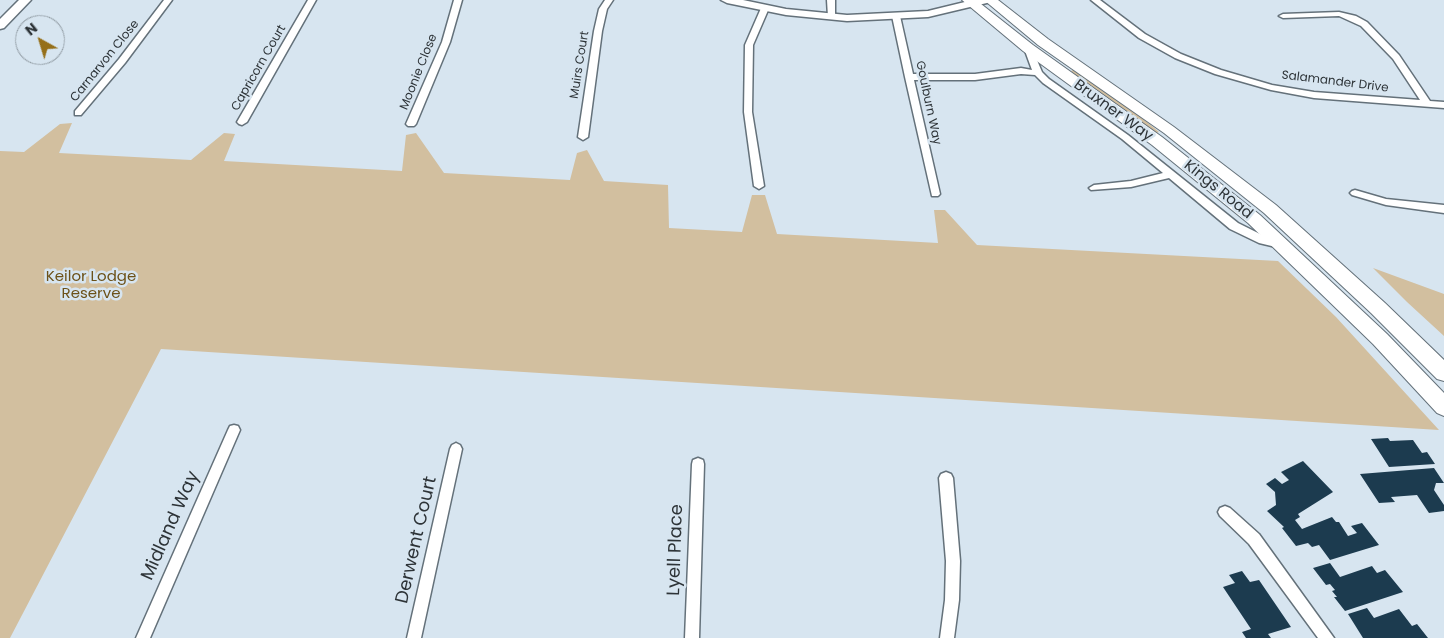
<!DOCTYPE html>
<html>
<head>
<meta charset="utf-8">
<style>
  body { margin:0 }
  #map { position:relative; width:1444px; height:638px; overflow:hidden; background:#d7e5f0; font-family:Poppins,sans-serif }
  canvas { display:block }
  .north { position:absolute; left:15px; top:15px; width:50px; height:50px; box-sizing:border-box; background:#d7e5f0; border:1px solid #939ea6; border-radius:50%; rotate:321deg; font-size:14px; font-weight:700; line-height:20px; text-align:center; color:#2d3337 }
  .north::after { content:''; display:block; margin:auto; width:18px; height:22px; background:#956f19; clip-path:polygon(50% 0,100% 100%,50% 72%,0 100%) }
</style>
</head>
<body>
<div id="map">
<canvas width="1444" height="638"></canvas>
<div class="north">N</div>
</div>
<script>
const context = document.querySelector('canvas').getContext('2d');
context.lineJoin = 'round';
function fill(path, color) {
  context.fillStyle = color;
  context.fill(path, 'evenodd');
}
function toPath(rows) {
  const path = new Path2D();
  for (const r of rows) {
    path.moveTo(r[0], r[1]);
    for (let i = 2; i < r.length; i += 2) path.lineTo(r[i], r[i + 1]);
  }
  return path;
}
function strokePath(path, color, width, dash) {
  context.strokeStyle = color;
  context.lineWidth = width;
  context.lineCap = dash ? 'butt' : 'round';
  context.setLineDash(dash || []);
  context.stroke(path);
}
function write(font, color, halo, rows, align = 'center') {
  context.font = font + ' Poppins,sans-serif';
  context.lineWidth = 5;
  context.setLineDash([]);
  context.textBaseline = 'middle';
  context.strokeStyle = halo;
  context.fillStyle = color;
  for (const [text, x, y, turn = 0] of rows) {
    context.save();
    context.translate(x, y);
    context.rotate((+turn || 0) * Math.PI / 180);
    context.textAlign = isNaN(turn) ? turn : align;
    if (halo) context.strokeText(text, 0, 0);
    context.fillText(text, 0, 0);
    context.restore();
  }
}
const green = toPath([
  [1075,69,1136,113,1159,132,1154,134,1084,83,1071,71],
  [72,123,59,153,191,160,224,133,235,134,224,161,402,171,406,135,416,133,444,173,570,180,577,153,587,150,604,181,668,185,669,228,742,232,752,195,765,195,777,234,938,243,934,210,945,210,977,245,1278,261,1336,317,1439,430,161,349,10,638,0,638,0,151,24,152,60,124],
  [1373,268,1444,294,1444,336,1407,302]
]);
const building = toPath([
  [1388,438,1390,441,1413,440,1422,453,1427,452,1435,464,1389,467,1371,439],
  [1303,461,1333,492,1298,514,1300,517,1295,520,1302,529,1332,517,1336,522,1339,522,1348,536,1357,533,1351,526,1362,523,1379,545,1330,560,1319,545,1312,547,1308,543,1296,546,1282,528,1284,527,1267,511,1276,505,1275,492,1266,484,1275,478,1282,484,1289,480,1281,472],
  [1434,468,1444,483,1436,483,1434,490,1444,505,1444,511,1429,513,1417,495,1391,497,1395,502,1379,503,1360,474],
  [1330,563,1340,577,1372,566,1377,573,1385,570,1403,592,1345,611,1334,597,1337,597,1332,591,1335,590,1330,584,1326,585,1313,568],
  [1242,571,1250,582,1259,580,1291,627,1268,634,1271,638,1246,638,1242,632,1251,629,1223,587,1235,583,1229,575],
  [1367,608,1374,618,1399,609,1412,626,1417,624,1428,638,1363,638,1348,614]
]);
const street = toPath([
  [164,0,172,0,125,63,81,115,75,115,75,111,119,59,164,0],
  [308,0,316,0,247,122,242,125,239,124,237,122,308,0],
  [454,0,462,0,450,42,416,124,414,126,408,126,406,124,442,42,454,0],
  [605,0,613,0,607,9,602,31,588,137,583,140,578,137,594,31,599,9,605,0],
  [827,0,835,0,835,19,828,17,827,0],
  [1091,0,1100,0,1145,34,1181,54,1221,70,1272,85,1314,92,1420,100,1393,59,1361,26,1339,16,1283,18,1279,16,1283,14,1339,12,1356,16,1367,22,1399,55,1430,101,1444,102,1444,108,1314,98,1271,90,1215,74,1175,58,1139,38,1091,0],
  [762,6,769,8,753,45,752,112,764,186,759,189,754,186,744,112,745,45,762,6],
  [893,14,900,16,913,74,975,74,1021,68,1032,70,1024,48,1031,46,1042,72,1049,79,1128,135,1238,223,1266,237,1284,241,1285,244,1284,247,1280,248,1259,243,1230,229,1169,178,1131,187,1091,190,1089,188,1094,185,1131,181,1163,173,1122,139,1043,83,1035,75,1021,74,975,80,914,80,940,194,938,196,932,196,905,77,892,16,893,14],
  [1355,190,1386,199,1444,205,1444,213,1386,205,1352,195,1350,193,1352,191,1355,190],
  [234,425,238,426,240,430,150,638,136,638,228,430,230,426,234,425],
  [456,443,460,445,462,449,421,638,407,638,450,449,452,445,456,443],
  [698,458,703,460,704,464,699,638,685,638,692,464,693,460,698,458],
  [946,472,951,474,953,478,960,561,959,600,954,638,940,638,945,600,946,561,939,478,941,474,946,472],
  [1225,506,1230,508,1259,534,1334,638,1318,638,1249,544,1220,516,1218,512,1220,508,1225,506]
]);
const secondary = toPath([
  [19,0,31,0,4,28,0,29,0,19,19,0],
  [721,0,743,0,786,9,847,15,928,11,973,0,993,0,991,2,928,17,847,21,786,15,727,3,721,0]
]);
const primary = toPath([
  [962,0,976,0,1033,45,1162,137,1260,215,1387,334,1444,393,1444,416,1437,413,1373,344,1248,223,1152,145,1023,51,962,0],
  [984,0,998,0,1048,39,1174,127,1276,205,1385,303,1444,360,1444,381,1437,379,1371,313,1264,213,1164,133,1038,45,984,0]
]);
const farStreetnames = [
  ["Carnarvon Close",105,61,-51],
  ["Muirs Court",580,65,-81],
  ["Capricorn Court",259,68,-60],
  ["Moonie Close",419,72,-68],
  ["Salamander Drive",1335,82,7],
  ["Goulburn Way",928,103,78]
];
const streetNames = [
  ["Bruxner Way",1113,111,36],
  ["Kings Road",1218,190,39]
];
const parkNames = [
  ["Keilor Lodge",91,277],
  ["Reserve",91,294]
];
const nearStreetnames = [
  ["Midland Way",171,526,-66],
  ["Derwent Court",417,540,-77],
  ["Lyell Place",676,550,-88]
];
fill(green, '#d2bf9f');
fill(building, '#1c3b4f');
strokePath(street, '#64717a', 3);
strokePath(secondary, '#64717a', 3);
strokePath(primary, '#64717a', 2);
fill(street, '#fff');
fill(secondary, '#fff');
fill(primary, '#fff');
write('12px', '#2d3337', '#d7e5f0', farStreetnames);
write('15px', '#2d3337', '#d7e5f0', streetNames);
write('15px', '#6c5118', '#d7e5f0', parkNames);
write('18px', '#2d3337', '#d7e5f0', nearStreetnames);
</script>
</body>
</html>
